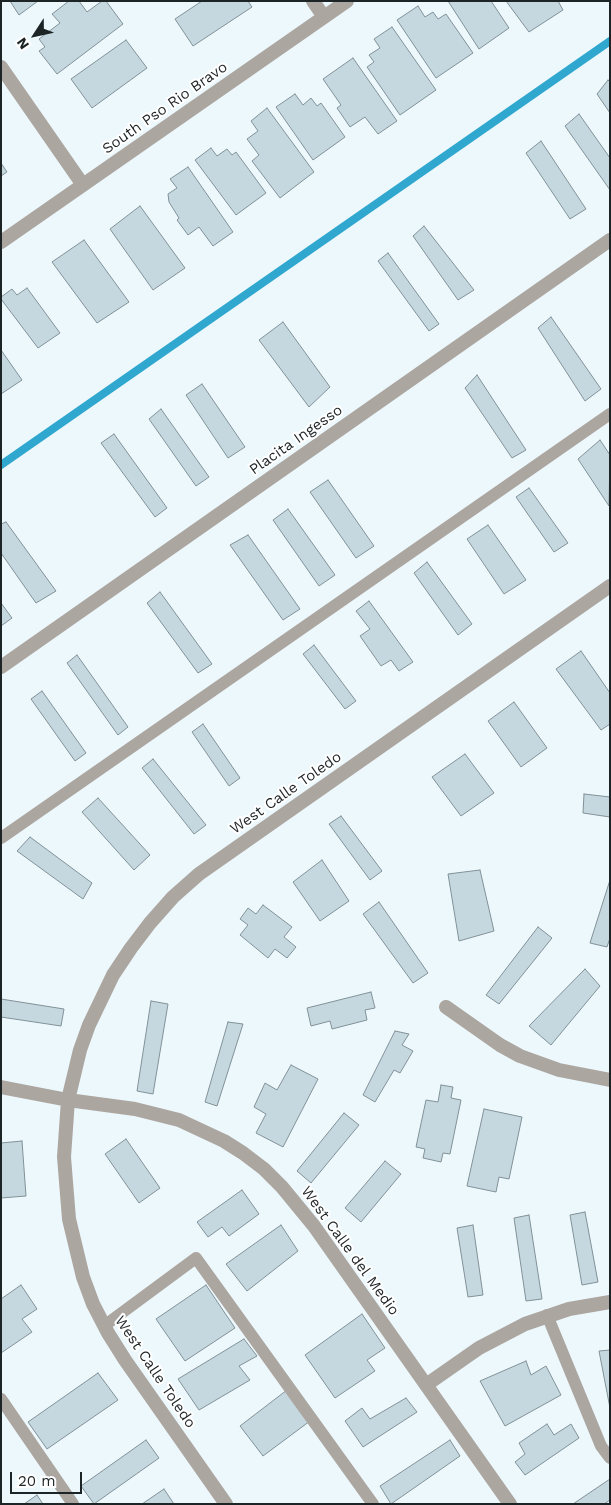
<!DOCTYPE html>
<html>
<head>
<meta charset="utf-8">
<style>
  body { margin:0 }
  #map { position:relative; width:611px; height:1505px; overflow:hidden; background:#edf8fd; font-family:"Work Sans",sans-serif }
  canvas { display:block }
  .frame { position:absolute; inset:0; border:2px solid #1d2426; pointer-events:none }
  .north { position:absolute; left:10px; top:10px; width:50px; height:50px; -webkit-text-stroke:4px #fff; paint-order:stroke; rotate:235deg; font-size:14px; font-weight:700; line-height:20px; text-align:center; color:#1d2426 }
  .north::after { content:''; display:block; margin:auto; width:18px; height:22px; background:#1d2426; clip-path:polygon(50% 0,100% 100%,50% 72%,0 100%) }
  .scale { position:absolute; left:10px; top:1472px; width:72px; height:22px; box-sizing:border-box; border:2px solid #1d2426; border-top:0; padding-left:6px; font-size:15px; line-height:18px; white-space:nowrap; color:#1d2426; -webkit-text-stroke:4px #fff; paint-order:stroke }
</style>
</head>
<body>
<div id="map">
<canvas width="611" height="1505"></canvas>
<div class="frame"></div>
<div class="north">N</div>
<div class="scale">20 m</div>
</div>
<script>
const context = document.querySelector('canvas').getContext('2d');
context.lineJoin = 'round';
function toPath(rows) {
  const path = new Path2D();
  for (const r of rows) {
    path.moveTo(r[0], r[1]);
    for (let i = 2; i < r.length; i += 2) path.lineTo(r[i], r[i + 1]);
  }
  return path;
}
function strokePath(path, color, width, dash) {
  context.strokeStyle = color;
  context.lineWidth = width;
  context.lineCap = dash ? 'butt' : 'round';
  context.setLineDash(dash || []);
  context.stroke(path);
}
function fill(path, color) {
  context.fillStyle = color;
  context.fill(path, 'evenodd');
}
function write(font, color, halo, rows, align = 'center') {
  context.font = font + ' "Work Sans",sans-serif';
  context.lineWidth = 4;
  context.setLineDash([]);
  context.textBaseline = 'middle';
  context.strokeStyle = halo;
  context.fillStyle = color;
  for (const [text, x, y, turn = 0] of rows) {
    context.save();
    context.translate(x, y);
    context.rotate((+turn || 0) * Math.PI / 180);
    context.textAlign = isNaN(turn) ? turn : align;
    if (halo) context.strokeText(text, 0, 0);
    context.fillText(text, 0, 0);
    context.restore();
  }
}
const stream = toPath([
  [1,465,610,41]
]);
const building = toPath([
  [10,1,38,1,19,15,10,1],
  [69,1,79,1,87,12,102,1,106,1,123,24,57,74,39,51,45,47,39,39,60,23,52,14,69,1],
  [202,1,248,1,252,7,193,46,175,19,202,1],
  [448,1,491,1,509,28,479,49,448,1],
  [506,1,558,1,563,10,529,32,506,1],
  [418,6,425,17,433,12,438,19,446,14,473,53,436,78,397,20,418,6],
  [392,27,436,90,400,115,367,67,374,62,369,55,380,48,374,39,392,27],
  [126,40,147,68,92,108,71,79,126,40],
  [353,58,397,121,378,134,365,117,350,127,337,108,341,105,323,79,353,58],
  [608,80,610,82,610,113,597,94,608,80],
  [295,94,303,105,311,98,317,106,321,103,345,137,313,160,276,107,295,94],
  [267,108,314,172,280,198,252,161,259,155,247,139,258,131,251,121,267,108],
  [579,114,610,158,610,190,565,126,579,114],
  [541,141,586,209,570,219,526,153,541,141],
  [211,148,217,156,227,149,232,155,236,152,266,193,236,215,195,160,211,148],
  [1,163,7,172,1,176,1,163],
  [188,167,233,232,213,246,199,227,188,235,177,220,179,218,169,202,168,194,177,188,170,179,188,167],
  [140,206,185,268,153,290,110,229,140,206],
  [424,226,474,290,458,300,413,236,424,226],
  [84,240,129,302,97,323,52,262,84,240],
  [388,253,439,324,429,331,378,261,388,253],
  [27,288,60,333,38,348,1,299,1,297,12,289,17,295,27,288],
  [551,317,601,389,585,401,538,328,551,317],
  [283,322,330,387,309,407,259,340,283,322],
  [1,350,22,380,1,394,1,350],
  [477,375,526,450,512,458,465,388,477,375],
  [202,384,245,447,228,458,186,395,202,384],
  [161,409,209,477,196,486,149,419,161,409],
  [114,434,167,508,155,517,101,443,114,434],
  [600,440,610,455,609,506,578,459,600,440],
  [328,480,374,546,356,558,310,492,328,480],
  [529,488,568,543,554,552,516,497,529,488],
  [288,509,335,575,319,586,273,520,288,509],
  [6,522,56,591,36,603,1,553,1,524,6,522],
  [488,525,526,580,504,594,467,539,488,525],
  [248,535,300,609,283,620,230,545,248,535],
  [427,562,472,624,458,635,414,573,427,562],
  [160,592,212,664,198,673,147,603,160,592],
  [369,601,413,662,399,671,391,660,381,666,360,636,370,629,356,611,369,601],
  [1,603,12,618,1,626,1,603],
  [314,645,356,701,345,709,303,654,314,645],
  [581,651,610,693,610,724,601,730,556,669,581,651],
  [77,655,128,727,118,735,67,663,77,655],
  [42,691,86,753,75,761,31,699,42,691],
  [514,702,547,748,521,767,488,721,514,702],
  [203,724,240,778,229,786,192,732,203,724],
  [465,754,494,793,461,816,432,777,465,754],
  [153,759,206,825,194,834,142,768,153,759],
  [584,794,610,797,610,817,583,813,584,794],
  [98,798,150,855,134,870,82,812,98,798],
  [341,816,382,871,370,880,329,824,341,816],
  [30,837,92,883,83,899,17,851,30,837],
  [322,860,349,901,320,921,293,882,322,860],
  [480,870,494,931,459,941,448,874,480,870],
  [610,880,610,938,607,947,590,943,610,880],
  [379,902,428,973,413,983,363,914,379,902],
  [263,905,292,927,284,937,296,947,287,958,275,949,268,958,240,935,248,925,240,919,248,908,256,914,263,905],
  [538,927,552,938,499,1004,486,995,538,927],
  [585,969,600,986,551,1045,529,1026,585,969],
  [371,992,375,1008,365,1010,367,1020,332,1029,330,1021,311,1026,307,1008,371,992],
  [1,999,64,1009,61,1026,1,1017,1,999],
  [151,1001,168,1004,153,1094,137,1091,151,1001],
  [228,1022,243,1024,217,1106,205,1102,228,1022],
  [395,1031,409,1034,402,1045,413,1051,400,1073,394,1070,375,1102,363,1095,395,1031],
  [291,1065,318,1079,283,1147,256,1133,266,1114,254,1107,265,1083,277,1090,291,1065],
  [441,1085,453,1087,451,1098,461,1100,450,1154,443,1153,441,1162,423,1158,425,1149,416,1147,426,1100,438,1102,441,1085],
  [484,1109,522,1117,509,1179,499,1177,496,1192,467,1186,484,1109],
  [344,1113,359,1125,311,1183,297,1171,344,1113],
  [126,1139,160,1188,139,1203,105,1154,126,1139],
  [22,1141,26,1196,1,1198,1,1143,22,1141],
  [385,1161,401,1174,361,1222,345,1208,385,1161],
  [242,1190,259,1214,229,1236,222,1227,208,1237,197,1222,242,1190],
  [585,1212,598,1282,582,1285,570,1215,585,1212],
  [529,1215,542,1299,526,1301,514,1218,529,1215],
  [281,1225,298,1251,247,1291,226,1264,281,1225],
  [473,1225,483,1295,468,1297,457,1228,473,1225],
  [21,1285,37,1309,22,1319,32,1332,1,1353,1,1299,21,1285],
  [206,1285,235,1328,185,1361,156,1319,206,1285],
  [362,1314,385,1348,367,1360,375,1371,335,1398,305,1355,362,1314],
  [244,1339,257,1356,239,1366,250,1380,199,1410,178,1379,244,1339],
  [610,1350,610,1408,599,1351,610,1350],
  [526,1361,531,1375,546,1366,561,1395,505,1426,480,1381,526,1361],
  [98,1373,118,1400,47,1449,28,1422,98,1373],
  [287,1390,310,1421,263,1456,240,1426,287,1390],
  [406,1398,417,1412,363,1447,345,1421,362,1408,370,1419,406,1398],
  [547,1424,554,1435,571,1424,579,1438,525,1475,515,1462,525,1454,519,1443,547,1424],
  [146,1440,159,1458,94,1504,81,1486,146,1440],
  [450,1440,460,1456,391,1504,380,1486,450,1440],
  [610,1479,610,1500,604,1504,573,1504,610,1479],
  [164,1489,174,1504,142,1504,164,1489],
  [37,1495,43,1504,24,1504,37,1495]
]);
const service = toPath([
  [1,838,610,414],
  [547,1315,601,1446,610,1458],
  [104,1326,196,1258,373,1504],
  [1,1399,73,1504]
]);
const minor = toPath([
  [313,1,324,17],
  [1,67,83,185],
  [1,242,347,1],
  [1,667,610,240],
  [446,1007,500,1045,520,1056,559,1070,610,1080],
  [1,1087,68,1100,135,1109,179,1120,224,1141,243,1153,264,1169,282,1187,314,1226,510,1504],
  [426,1385,479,1348,525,1324,569,1309,610,1302],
  [226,1504,125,1360,108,1333,93,1304,83,1277,69,1219,64,1157,68,1100,80,1050,89,1025,113,975,131,948,150,923,173,897,199,874,610,586]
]);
const streetNames = [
  ["South Pso Rio Bravo",165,108,-35],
  ["Placita Ingesso",296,440,-35],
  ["West Calle Toledo",286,793,-35],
  ["West Calle del Medio",350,1251,54],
  ["West Calle Toledo",155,1372,56]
];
strokePath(stream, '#30a7ce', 8);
fill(building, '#c6d8df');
strokePath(building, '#819198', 1);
strokePath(service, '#aca6a1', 12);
strokePath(minor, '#aca6a1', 14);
write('15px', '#1d2426', '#fff', streetNames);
</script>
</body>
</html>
